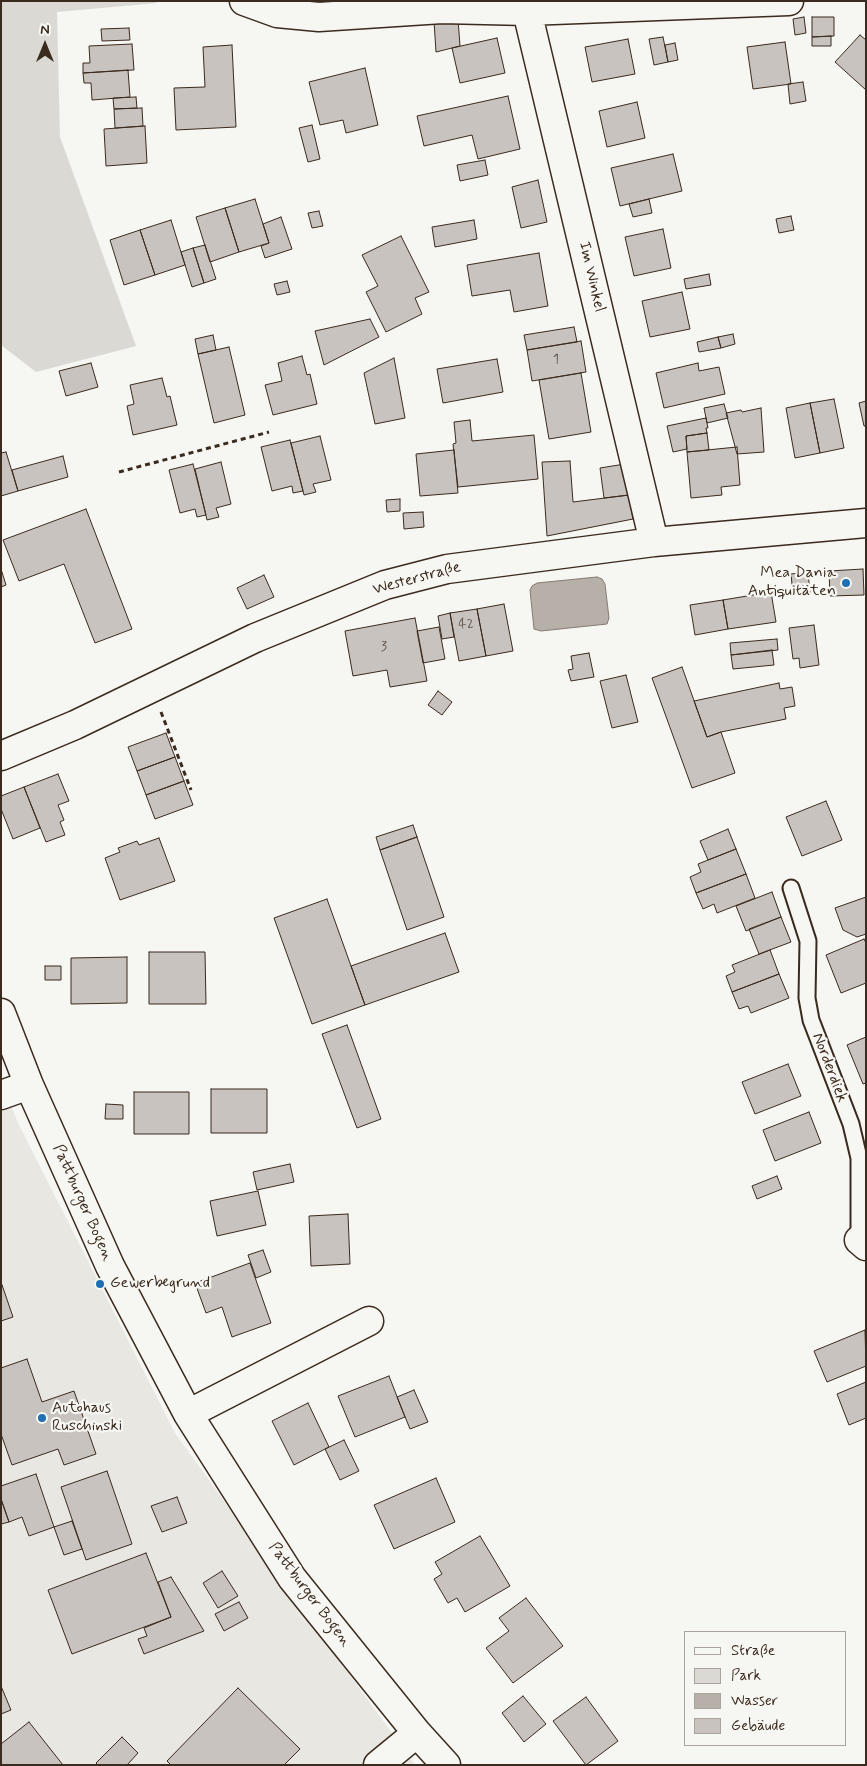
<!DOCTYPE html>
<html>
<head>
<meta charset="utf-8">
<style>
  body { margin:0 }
  #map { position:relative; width:867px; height:1766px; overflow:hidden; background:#f6f6f2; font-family:Mynerve,sans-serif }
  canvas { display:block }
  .frame { position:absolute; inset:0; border:2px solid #3b2a1e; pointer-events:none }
  .legend { position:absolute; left:684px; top:1631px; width:162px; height:115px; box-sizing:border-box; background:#f6f6f2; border:1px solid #aba49d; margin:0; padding:6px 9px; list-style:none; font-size:15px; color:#3b2a1e }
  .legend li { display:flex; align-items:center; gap:10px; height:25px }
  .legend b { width:25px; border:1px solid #aba49d }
  .north { position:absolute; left:20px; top:20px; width:50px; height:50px; -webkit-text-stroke:4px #f6f6f2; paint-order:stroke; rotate:0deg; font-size:14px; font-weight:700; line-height:20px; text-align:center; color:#3b2a1e }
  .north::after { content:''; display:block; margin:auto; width:18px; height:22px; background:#3b2a1e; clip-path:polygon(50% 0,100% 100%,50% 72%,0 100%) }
</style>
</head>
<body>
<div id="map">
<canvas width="867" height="1766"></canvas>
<div class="frame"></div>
<ul class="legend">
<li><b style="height:6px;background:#f6f6f2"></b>Straße</li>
<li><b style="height:14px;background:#dad9d3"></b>Park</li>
<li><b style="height:14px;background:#b6b0a9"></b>Wasser</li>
<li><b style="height:14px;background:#c8c3be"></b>Gebäude</li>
</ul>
<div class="north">N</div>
</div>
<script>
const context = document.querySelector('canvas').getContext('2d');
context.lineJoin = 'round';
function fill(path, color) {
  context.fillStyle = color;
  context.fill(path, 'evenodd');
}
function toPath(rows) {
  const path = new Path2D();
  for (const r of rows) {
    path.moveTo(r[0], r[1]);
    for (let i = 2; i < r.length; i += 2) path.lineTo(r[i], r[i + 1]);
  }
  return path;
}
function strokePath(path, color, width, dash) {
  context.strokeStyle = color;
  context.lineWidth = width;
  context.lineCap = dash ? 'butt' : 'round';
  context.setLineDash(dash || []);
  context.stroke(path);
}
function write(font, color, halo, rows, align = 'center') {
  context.font = font + ' Mynerve,sans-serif';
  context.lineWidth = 4.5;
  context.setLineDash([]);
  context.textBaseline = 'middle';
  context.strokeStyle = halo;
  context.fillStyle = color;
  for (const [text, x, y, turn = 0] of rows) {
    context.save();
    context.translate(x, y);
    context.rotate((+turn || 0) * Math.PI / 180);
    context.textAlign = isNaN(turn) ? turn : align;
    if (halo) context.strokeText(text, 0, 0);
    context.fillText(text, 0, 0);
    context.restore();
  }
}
const built = toPath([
  [1,1082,19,1125,175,1433,415,1765,1,1765]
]);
const green = toPath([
  [1,1,156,1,157,3,57,12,60,137,136,346,36,372,1,345]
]);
const water = toPath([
  [597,577,602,579,605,584,609,618,607,624,541,631,534,629,530,590,532,586,537,583,597,577]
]);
const building = toPath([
  [804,17,806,33,795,35,793,19,804,17],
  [812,17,834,17,834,36,812,37,812,17],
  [458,19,460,46,436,52,434,21,458,19],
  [129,28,130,40,102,41,101,29,129,28],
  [860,35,866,40,866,90,835,62,860,35],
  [831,36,831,46,812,46,812,37,831,36],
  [663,37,668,62,654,65,649,39,663,37],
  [497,38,505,73,460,83,452,48,497,38],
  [628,39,635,74,592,82,585,47,628,39],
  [785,42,791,84,753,89,747,47,785,42],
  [675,43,678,60,668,62,665,45,675,43],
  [132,44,134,70,83,73,83,63,90,63,89,46,132,44],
  [232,45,236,127,176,130,174,88,205,87,203,47,232,45],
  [365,68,378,125,346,133,343,120,320,125,309,82,365,68],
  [128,70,130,97,92,100,91,83,84,83,83,73,128,70],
  [803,82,806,101,790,104,788,84,803,82],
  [508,96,520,149,478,159,472,135,424,146,417,116,508,96],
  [136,97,137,108,114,109,113,98,136,97],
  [637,102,645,138,607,147,599,111,637,102],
  [142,108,143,126,115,128,114,109,142,108],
  [312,125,320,159,308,162,299,128,312,125],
  [145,126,147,163,106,166,104,129,145,126],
  [673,154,682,191,620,206,611,168,673,154],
  [485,160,488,175,460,181,457,165,485,160],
  [538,180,547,222,521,228,512,187,538,180],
  [255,199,269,243,239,252,225,208,255,199],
  [649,199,652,213,633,217,629,204,649,199],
  [225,208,239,252,210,262,196,217,225,208],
  [319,211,323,226,312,228,308,213,319,211],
  [791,216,794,230,779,233,776,219,791,216],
  [281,217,292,249,265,258,261,246,269,243,263,224,281,217],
  [171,220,185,265,155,275,140,230,171,220],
  [474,220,477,239,435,247,432,227,474,220],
  [663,229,671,268,634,276,625,237,663,229],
  [140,230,155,275,124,285,110,240,140,230],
  [401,236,429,292,415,298,422,314,386,332,366,292,378,286,362,255,401,236],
  [205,245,216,279,204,283,193,248,205,245],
  [193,248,204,283,192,287,181,252,193,248],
  [539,253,548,306,514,312,510,290,472,296,467,265,539,253],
  [709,274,711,285,686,289,684,279,709,274],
  [287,281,290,292,277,295,274,284,287,281],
  [682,292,690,329,650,337,642,301,682,292],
  [370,319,379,337,324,365,315,331,370,319],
  [574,327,577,342,527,350,524,335,574,327],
  [733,334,735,344,721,348,718,337,733,334],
  [213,335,216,350,198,354,195,339,213,335],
  [718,337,721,348,699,352,697,342,718,337],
  [581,341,586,372,532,381,527,350,581,341],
  [229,347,245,415,214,423,198,354,229,347],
  [302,356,307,375,310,374,317,404,273,415,265,385,282,381,278,363,302,356],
  [394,358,405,418,375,424,364,373,394,358],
  [497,359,503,392,443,403,437,369,497,359],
  [91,363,98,387,66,396,59,371,91,363],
  [698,363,699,371,719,367,725,394,664,408,656,373,698,363],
  [581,373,591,432,549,439,539,380,581,373],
  [162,378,167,397,170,396,177,425,133,435,127,406,134,404,130,385,162,378],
  [834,399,844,448,820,453,810,403,834,399],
  [866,401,866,426,864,426,859,403,866,401],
  [810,403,820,453,795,458,786,408,810,403],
  [724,404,728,418,707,423,704,408,724,404],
  [761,408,764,452,737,454,726,413,741,410,742,412,761,408],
  [706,418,708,428,706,428,707,433,686,436,687,449,673,452,667,426,706,418],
  [470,420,472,441,534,435,538,479,458,487,453,444,456,443,454,422,470,420],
  [707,433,709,450,687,452,686,436,707,433],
  [320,436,331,480,313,484,316,492,304,495,291,443,320,436],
  [290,440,303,491,293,493,292,486,272,491,261,447,290,440],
  [737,447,740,485,721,487,722,495,691,498,687,452,737,447],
  [454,450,458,493,420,496,416,454,454,450],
  [6,452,18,491,1,496,1,453,6,452],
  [63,456,68,477,18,491,12,470,63,456],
  [570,461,573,502,629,495,633,519,547,536,542,462,570,461],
  [221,462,231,504,216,508,219,517,207,520,195,469,221,462],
  [193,464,206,515,197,517,195,509,180,513,169,470,193,464],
  [625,464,629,495,604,498,600,468,625,464],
  [400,499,400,511,387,512,386,500,400,499],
  [86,509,132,629,95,643,64,564,19,581,3,540,86,509],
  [423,512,424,527,404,529,403,513,423,512],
  [1,569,6,585,1,587,1,569],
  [863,569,864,595,830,596,829,571,863,569],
  [808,572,810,593,793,595,791,574,808,572],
  [264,575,274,597,247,609,237,588,264,575],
  [771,592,776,622,728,629,723,600,771,592],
  [723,600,728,629,695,635,690,605,723,600],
  [504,604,513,651,486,656,477,609,504,604],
  [477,609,486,656,459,661,450,613,477,609],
  [450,613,454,637,442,639,438,616,450,613],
  [415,618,427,681,390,687,387,670,353,676,345,631,415,618],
  [814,625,819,665,800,668,799,658,793,659,789,628,814,625],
  [439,627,445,659,423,663,417,631,439,627],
  [777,639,778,650,731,655,730,643,777,639],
  [772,650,774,665,733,669,731,655,772,650],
  [589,653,594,677,571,681,568,670,573,669,571,656,589,653],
  [682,667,707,737,721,732,735,773,692,788,652,678,682,667],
  [626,675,638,722,612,728,600,681,626,675],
  [779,683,780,689,792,687,795,706,784,708,786,719,721,732,707,737,694,701,779,683],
  [438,691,452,702,442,715,428,705,438,691],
  [166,733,175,757,137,771,128,747,166,733],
  [175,757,184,781,146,795,137,771,175,757],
  [58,774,69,801,58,805,64,820,60,822,65,835,46,842,24,787,58,774],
  [184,781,193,805,155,819,146,795,184,781],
  [24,787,40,828,13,839,1,809,1,796,24,787],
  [826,801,842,840,802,856,786,817,826,801],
  [413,825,417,837,380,850,376,837,413,825],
  [728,829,736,849,708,860,700,841,728,829],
  [417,837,444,917,407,930,380,850,417,837],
  [159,838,175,881,120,900,105,858,120,852,118,848,137,841,139,845,159,838],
  [736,849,746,874,696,893,690,877,701,872,698,864,736,849],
  [746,874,755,898,717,913,714,904,703,909,696,893,746,874],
  [772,892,781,917,746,931,736,906,772,892],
  [866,897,866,934,857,937,843,930,835,908,866,897],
  [327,899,365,1005,312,1024,274,918,327,899],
  [781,917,791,942,759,954,749,929,781,917],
  [445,933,459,972,365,1005,351,966,445,933],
  [864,939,866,943,866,983,841,993,826,955,864,939],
  [770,950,779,974,732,992,726,976,735,972,732,965,770,950],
  [149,952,205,952,206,1004,149,1004,149,952],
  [127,957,127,1003,71,1004,71,958,127,957],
  [45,966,61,966,61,980,45,980,45,966],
  [779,974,789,998,751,1013,748,1006,739,1009,732,992,779,974],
  [347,1025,381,1119,357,1128,322,1034,347,1025],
  [866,1037,866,1083,863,1084,847,1045,866,1037],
  [788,1064,801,1096,755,1114,742,1082,788,1064],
  [211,1089,267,1089,267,1133,211,1133,211,1089],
  [134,1092,189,1092,189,1134,134,1134,134,1092],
  [106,1104,123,1105,123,1119,105,1119,106,1104],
  [809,1112,821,1143,775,1161,763,1130,809,1112],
  [290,1164,294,1182,257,1190,253,1172,290,1164],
  [777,1176,782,1189,757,1199,752,1186,777,1176],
  [258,1191,266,1225,217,1236,210,1201,258,1191],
  [348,1214,350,1264,311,1266,309,1216,348,1214],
  [263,1250,271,1272,256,1278,248,1255,263,1250],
  [250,1263,271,1323,232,1337,222,1307,206,1313,195,1283,250,1263],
  [1,1282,13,1317,1,1321,1,1282],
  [865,1330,866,1366,827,1382,814,1351,865,1330],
  [27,1359,42,1402,74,1391,96,1454,64,1465,58,1449,12,1465,1,1434,1,1368,27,1359],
  [389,1376,405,1417,355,1437,338,1396,389,1376],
  [866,1382,866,1418,849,1425,837,1394,866,1382],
  [414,1390,428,1422,410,1429,397,1397,414,1390],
  [308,1403,329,1447,294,1465,272,1421,308,1403],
  [344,1440,359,1471,340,1480,325,1449,344,1440],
  [107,1471,132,1544,86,1560,61,1487,107,1471],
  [36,1474,54,1527,29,1536,22,1517,9,1522,1,1499,1,1486,36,1474],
  [436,1478,455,1522,394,1549,374,1505,436,1478],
  [177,1497,187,1523,162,1532,151,1506,177,1497],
  [1,1499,9,1522,1,1524,1,1499],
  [72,1521,82,1549,64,1555,54,1527,72,1521],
  [480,1536,510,1586,465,1612,457,1598,448,1603,434,1579,442,1574,435,1562,480,1536],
  [146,1553,171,1617,72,1654,48,1590,146,1553],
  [222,1571,238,1596,218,1608,203,1583,222,1571],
  [171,1577,204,1631,144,1654,138,1639,147,1636,144,1628,171,1617,158,1582,171,1577],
  [526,1598,563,1646,513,1683,486,1648,509,1631,499,1618,526,1598],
  [239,1602,248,1618,224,1631,215,1614,239,1602],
  [1,1686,11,1710,1,1714,1,1686],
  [238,1688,300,1749,284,1765,171,1765,167,1761,238,1688],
  [523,1696,546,1724,524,1742,502,1713,523,1696],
  [586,1697,618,1741,586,1765,553,1721,586,1697],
  [29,1722,63,1765,1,1765,1,1744,29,1722],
  [122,1737,138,1753,127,1765,98,1765,96,1763,122,1737]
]);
const path = toPath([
  [119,472,269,432],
  [161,712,191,790]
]);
const service = toPath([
  [791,888,808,941,807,998,811,1020,851,1124,859,1158,859,1240]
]);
const minor = toPath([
  [244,1,277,13,319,17,442,9,527,11],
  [654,542,527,11,789,1],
  [1,756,75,725,255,638,385,585,447,569,654,542,866,523],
  [1,1013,29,1085,110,1266,188,1414,292,1578,417,1733,446,1765],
  [1,1095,29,1085],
  [859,1240,866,1246],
  [188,1414,369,1321],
  [378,1765,417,1733]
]);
const markers = [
  [846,583,5,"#1f6fb2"],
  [100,1284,5,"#1f6fb2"],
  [42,1418,5,"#1f6fb2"]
];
const numberNames = [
  ["1",556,360],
  ["42",466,625],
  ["3",384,647]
];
const streetNames = [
  ["Im Winkel",591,277,77],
  ["Westerstraße",417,579,-15],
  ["Norderdiek",829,1068,69],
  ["Pattburger Bogen",82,1203,66],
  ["Pattburger Bogen",309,1595,53]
];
const poiNames = [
  ["Mea Dania",836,574,"right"],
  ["Antiquitäten",836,592,"right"],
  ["Gewerbegrund",110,1284],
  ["Autohaus",52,1409],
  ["Ruschinski",52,1427]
];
fill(built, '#e8e7e2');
fill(green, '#dad9d3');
fill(water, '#b6b0a9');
strokePath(water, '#857a71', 1);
fill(building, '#c8c3be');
strokePath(building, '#3b2a1e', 1);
strokePath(service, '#3b2a1e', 19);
strokePath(minor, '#3b2a1e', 31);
strokePath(path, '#3b2a1e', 3, [5, 4]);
strokePath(service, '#f6f6f2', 15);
strokePath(minor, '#f6f6f2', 28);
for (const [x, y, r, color] of markers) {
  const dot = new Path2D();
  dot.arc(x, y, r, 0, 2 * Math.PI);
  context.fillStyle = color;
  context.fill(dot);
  strokePath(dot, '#f6f6f2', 2);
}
write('14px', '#5e5046', null, numberNames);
write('16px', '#3b2a1e', '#f6f6f2', streetNames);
write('16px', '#3b2a1e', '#f6f6f2', poiNames, 'left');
</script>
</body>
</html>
